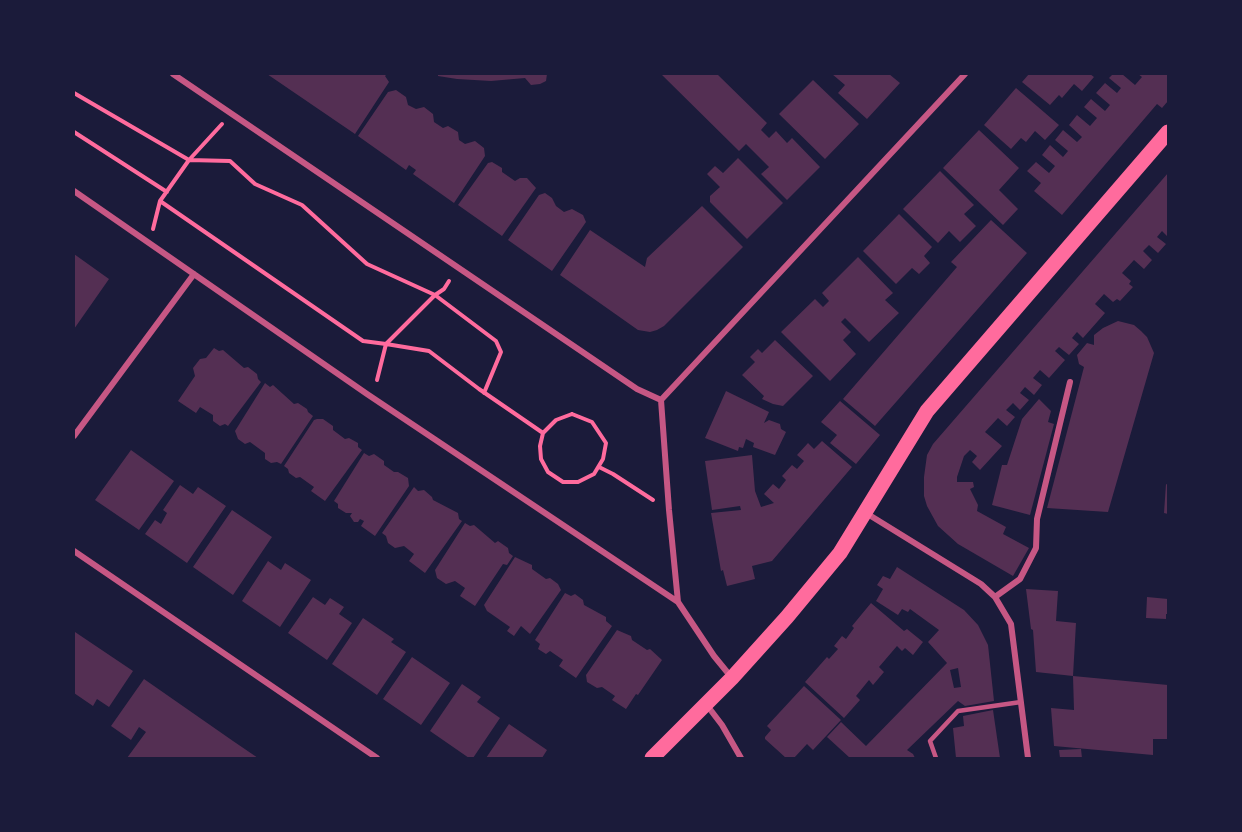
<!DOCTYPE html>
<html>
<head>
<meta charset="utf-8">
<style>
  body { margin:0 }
  #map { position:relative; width:1242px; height:832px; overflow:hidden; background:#1b1b3a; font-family:"Fira Sans",sans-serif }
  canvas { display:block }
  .frame { position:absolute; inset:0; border:75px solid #1b1b3a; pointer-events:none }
</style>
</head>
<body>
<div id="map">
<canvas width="1242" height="832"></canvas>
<div class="frame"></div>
</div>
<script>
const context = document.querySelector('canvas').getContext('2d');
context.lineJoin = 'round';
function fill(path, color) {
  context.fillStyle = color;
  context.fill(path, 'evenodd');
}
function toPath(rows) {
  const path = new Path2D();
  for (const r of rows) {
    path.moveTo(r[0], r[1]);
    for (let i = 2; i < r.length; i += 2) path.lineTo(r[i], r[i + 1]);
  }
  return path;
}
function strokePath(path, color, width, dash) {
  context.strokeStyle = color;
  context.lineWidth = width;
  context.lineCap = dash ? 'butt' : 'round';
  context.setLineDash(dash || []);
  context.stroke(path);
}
const building = toPath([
  [267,74,387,74,385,76,389,82,355,134],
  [438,74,547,74,546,81,540,84,531,85,525,78,491,81,457,79,438,76],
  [661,74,717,74,767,123,761,130,769,138,776,131,787,143,792,138,820,167,787,200,761,174,769,167,746,144,739,151],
  [832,74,889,74,900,83,867,119,838,93,845,85],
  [1029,74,1090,74,1094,77,1082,91,1074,84,1062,98,1059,95,1050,105,1022,82],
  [1113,74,1122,74,1135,85,1142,77,1138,74,1168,74,1168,101,1162,108,1157,104,1062,215,1034,191,1041,183,1027,171,1036,162,1049,173,1055,166,1042,155,1050,145,1063,157,1068,151,1055,140,1063,130,1077,142,1082,137,1069,125,1077,115,1090,126,1097,118,1084,107,1091,99,1105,111,1110,105,1096,93,1105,83,1117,93,1121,88,1109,78],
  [813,80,859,124,825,159,779,114],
  [1016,88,1059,125,1045,140,1035,131,1026,142,1021,138,1011,149,984,125],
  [396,90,406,97,408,105,416,109,424,107,433,114,434,122,443,128,448,126,458,132,459,140,465,144,475,141,484,148,485,156,454,203,413,174,416,170,409,165,406,170,358,136,388,92],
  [979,130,1019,168,999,190,1018,209,1003,225,943,168],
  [738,158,783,203,747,239,710,202,710,196,720,187,707,174,715,166,723,173],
  [492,162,502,168,502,172,515,181,520,178,527,178,536,188,502,236,458,205,488,163],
  [940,171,974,205,964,214,976,226,960,242,949,231,938,243,903,209],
  [1168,173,1168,237,1162,231,1157,237,1166,244,1158,253,1149,245,1143,251,1152,260,1144,269,1134,260,1122,273,1131,281,1129,284,1133,287,1120,301,1117,299,1113,302,1104,294,1095,304,1105,313,1083,338,1077,332,1072,338,1079,344,1069,355,1059,347,1055,351,1065,360,1049,378,1040,370,1033,378,1042,385,1034,395,1025,387,1020,393,1029,400,1020,410,1013,403,1006,410,1015,417,1007,426,998,418,985,432,1002,446,980,470,972,462,977,456,970,450,964,456,957,477,957,482,973,482,974,487,970,489,978,505,977,511,1006,527,1003,534,1029,548,1013,576,958,544,938,526,927,506,924,496,924,477,927,455,933,444],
  [545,193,552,198,556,206,564,212,572,209,583,215,586,222,552,271,508,240,539,195],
  [702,206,743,247,664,326,657,330,650,332,638,330,560,275,590,230,645,267,647,258],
  [899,214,932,247,924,256,930,263,919,274,912,268,896,284,863,251],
  [991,220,1027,253,875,426,843,399,957,267,951,262],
  [74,254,109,279,74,329],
  [858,257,893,293,885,300,899,313,869,342,845,318,841,322,851,332,843,340,856,354,830,381,781,332,815,299,823,307,829,301,822,293],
  [1118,321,1134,325,1141,331,1147,337,1154,353,1108,512,1047,508,1084,367,1079,364,1077,355,1087,343,1094,345,1094,335,1103,328],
  [775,340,813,376,783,406,773,404,762,399,764,396,742,375,755,362,750,357,758,349,762,353],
  [214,348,219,351,223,350,244,368,248,367,257,374,258,379,261,382,228,426,225,424,220,426,213,421,213,415,200,407,196,413,178,401,195,376,193,368,200,359,206,358],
  [265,383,270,387,273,385,294,404,298,403,307,409,308,412,313,416,281,464,277,462,271,463,265,459,265,453,250,442,245,444,238,439,235,431],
  [726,391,769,412,764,423,769,420,780,424,781,429,786,432,775,455,753,447,754,443,746,439,743,448,739,447,738,451,705,438],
  [1039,399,1051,411,1048,422,1054,424,1030,515,992,505,1002,465,1007,465,1022,419],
  [840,401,880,435,856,464,830,443,837,435,821,422],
  [317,419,323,419,333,426,333,430,345,439,349,438,358,443,358,447,362,450,325,501,311,491,314,487,300,477,296,478,289,473,288,469,284,466,314,420],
  [822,441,852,467,772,561,752,566,755,579,727,586,723,570,721,571,711,513,741,510,740,506,712,510,705,461,752,455,755,491,761,507,774,503,764,494,773,484,779,489,786,480,782,476,792,465,797,469,804,461,797,455,808,443,814,449],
  [131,450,174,481,139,530,95,500],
  [364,453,369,456,374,454,384,461,384,465,394,472,398,472,408,478,409,486,375,536,361,526,364,521,360,519,358,522,354,522,350,516,352,513,346,513,338,508,338,504,334,501],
  [1166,484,1168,485,1168,514,1164,513],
  [180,485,193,494,198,487,226,506,187,563,145,534,155,520,161,524,167,513,163,510],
  [414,487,418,491,424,490,432,497,433,500,458,513,459,519,462,521,425,573,409,561,414,554,404,546,395,548,388,543,386,536,382,533],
  [232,510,272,537,233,595,193,567],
  [465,523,470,526,474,525,495,543,498,541,508,548,509,553,513,556,507,565,503,564,475,606,460,596,465,588,455,581,446,584,437,578,435,570],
  [515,557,532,565,532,569,546,579,550,578,558,584,561,590,530,634,521,626,514,636,507,631,510,627,487,611,484,605],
  [268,561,281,570,285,563,311,580,280,627,242,601],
  [897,567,964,610,978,625,988,645,994,701,965,706,958,701,907,750,913,754,915,758,850,758,827,737,841,722,866,746,947,663,928,642,939,630,910,609,908,612,902,609,898,615,876,601,883,589,877,585,883,576,890,579],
  [958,668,961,687,954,688,950,670],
  [1026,589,1058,591,1056,621,1076,623,1073,676,1036,672,1033,630,1031,629],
  [565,593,571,596,575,594,583,600,584,605,606,617,606,621,612,626,576,678,559,666,563,660,550,651,546,654,538,649,540,644,535,640],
  [313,597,325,605,330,598,344,607,339,614,352,623,327,660,288,633],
  [1147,597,1168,599,1168,614,1166,614,1166,619,1146,618],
  [871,603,904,631,907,629,923,642,913,655,905,648,902,651,897,646,879,667,884,672,873,685,869,680,856,696,860,700,844,718,805,682,827,657,829,659,838,649,834,646,842,636,846,639,854,628,852,626],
  [363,618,394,639,391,642,406,652,377,695,332,664],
  [617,630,631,636,632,640,647,650,650,649,662,660,638,695,636,694,626,709,612,700,615,696,602,687,597,688,587,682,586,675],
  [75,632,133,671,109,707,97,699,93,706,74,693,74,635],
  [412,657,450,683,421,725,383,699],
  [1073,676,1168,685,1168,739,1153,739,1153,755,1054,746,1051,708,1074,710],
  [144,679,233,741,258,758,127,758,146,732,139,727,131,740,111,726],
  [462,684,481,697,477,702,500,718,473,758,469,758,430,731],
  [804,686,841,720,813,750,807,744,794,758,786,758,765,739,765,737,771,730,767,726],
  [993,710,1000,758,956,758,953,728,964,726,963,716],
  [509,724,547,750,542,758,486,758],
  [1081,749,1082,758,1060,758,1059,750]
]);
const path = toPath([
  [74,93,189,160,222,124],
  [74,132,167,192],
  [160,201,189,160,230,161,255,184,302,205,367,264,435,295,444,289,449,281],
  [153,229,160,201,363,341,386,344,435,295,496,341,501,352,484,393],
  [377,380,386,344,429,351,479,389,543,433],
  [572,414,592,422,606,443,603,459,594,474,578,482,563,482,548,472,541,459,540,446,543,433,556,420,572,414],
  [599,467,613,474,653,500]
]);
const service = toPath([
  [936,758,930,741,958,711,1021,702]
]);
const minor = toPath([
  [173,74,637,389,661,400],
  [74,191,367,394,678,602,714,656,732,678],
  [74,436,194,274],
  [866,513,981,584,995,597,1011,624,1028,758],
  [74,551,377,758],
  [995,597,1020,579,1036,548,1037,519,1070,382],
  [678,602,669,510,661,400,965,74],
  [706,704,722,725,741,758]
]);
const primary = toPath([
  [652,758,732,678,787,617,840,553,927,411,1168,132]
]);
fill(building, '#542f53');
strokePath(path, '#ff6b9d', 4);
strokePath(service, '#c65784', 4.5);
strokePath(minor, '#c65784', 6);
strokePath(primary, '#ff6b9d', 15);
</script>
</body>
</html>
